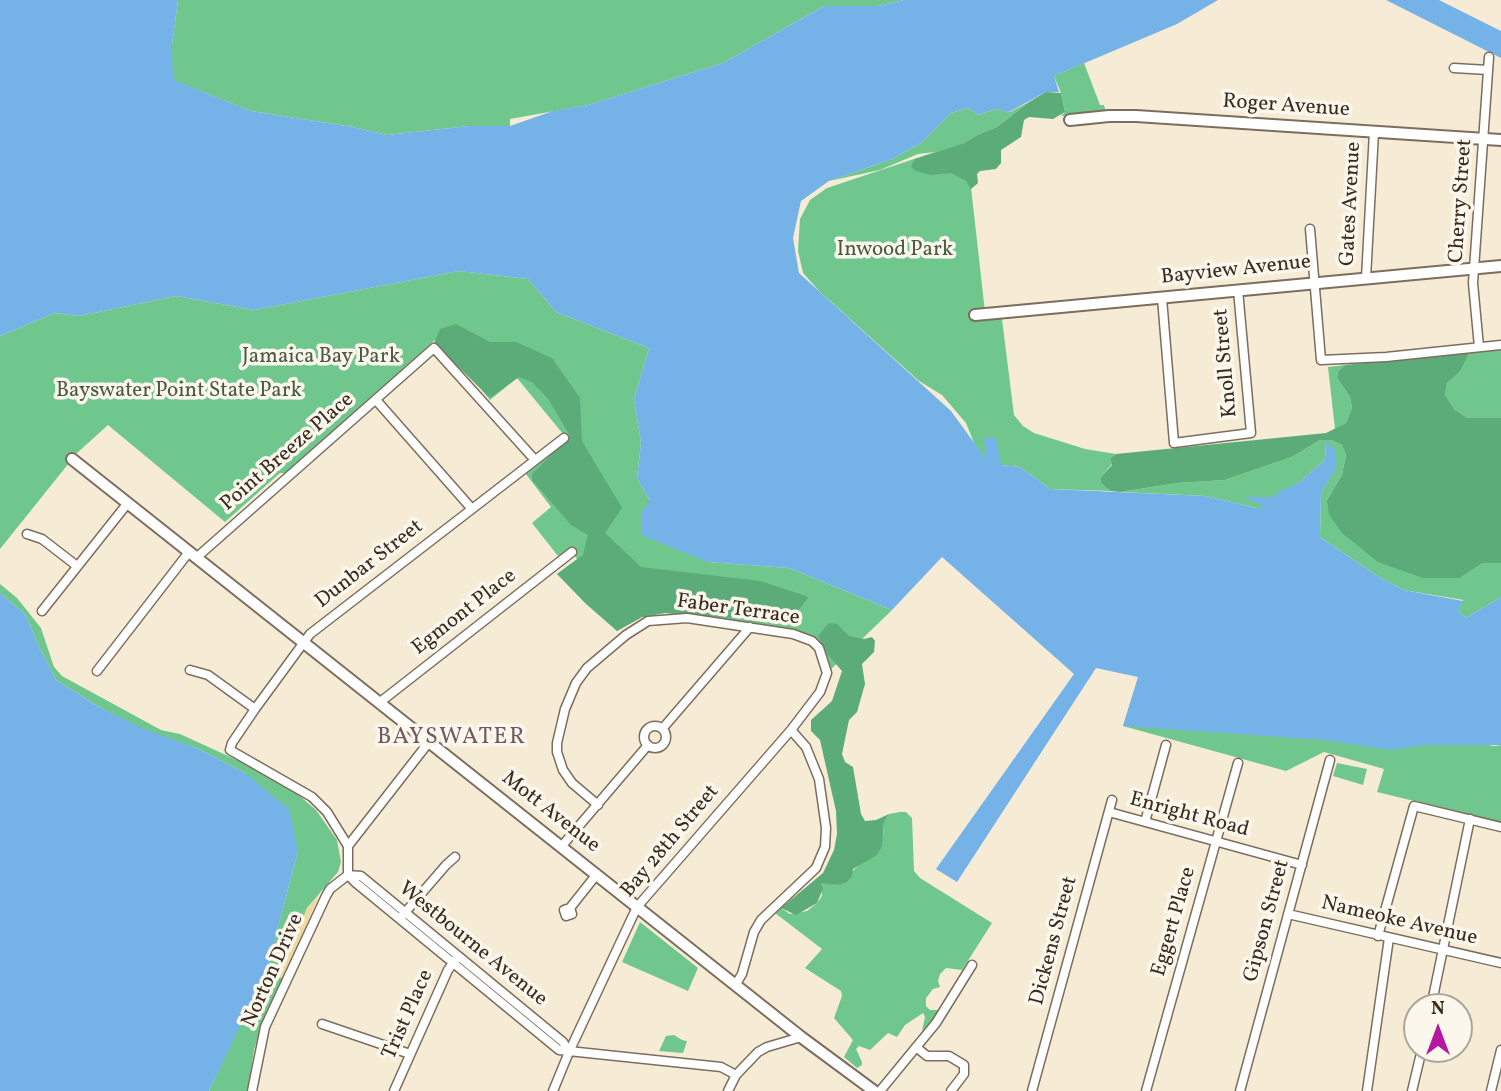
<!DOCTYPE html>
<html>
<head>
<meta charset="utf-8">
<style>
  body { margin:0 }
  #map { position:relative; width:1501px; height:1091px; overflow:hidden; background:#f6ecd6; font-family:Vollkorn,serif }
  canvas { display:block }
  .north { position:absolute; left:1403px; top:993px; width:70px; height:70px; box-sizing:border-box; background:#fbf7ec; border:2px solid #aea59a; border-radius:50%; rotate:0deg; font-size:19px; font-weight:700; line-height:28px; text-align:center; color:#3b2a1e }
  .north::after { content:''; display:block; margin:auto; width:24px; height:32px; background:#b5179e; clip-path:polygon(50% 0,100% 100%,50% 72%,0 100%) }
</style>
</head>
<body>
<div id="map">
<canvas width="1501" height="1091"></canvas>
<div class="north">N</div>
</div>
<script>
const context = document.querySelector('canvas').getContext('2d');
context.lineJoin = 'round';
function fill(path, color) {
  context.fillStyle = color;
  context.fill(path, 'evenodd');
}
function toPath(rows) {
  const path = new Path2D();
  for (const r of rows) {
    if (r.length === 3) {
      path.moveTo(r[0] + r[2], r[1]);
      path.arc(r[0], r[1], r[2], 0, 2 * Math.PI);
      continue;
    }
    path.moveTo(r[0], r[1]);
    for (let i = 2; i < r.length; i += 2) path.lineTo(r[i], r[i + 1]);
  }
  return path;
}
function strokePath(path, color, width, dash) {
  context.strokeStyle = color;
  context.lineWidth = width;
  context.lineCap = dash ? 'butt' : 'round';
  context.setLineDash(dash || []);
  context.stroke(path);
}
function write(font, color, halo, rows, align = 'center') {
  context.font = font + ' Vollkorn,serif';
  context.lineWidth = 7;
  context.setLineDash([]);
  context.textBaseline = 'middle';
  context.strokeStyle = halo;
  context.fillStyle = color;
  for (const [text, x, y, turn = 0] of rows) {
    context.save();
    context.translate(x, y);
    context.rotate((+turn || 0) * Math.PI / 180);
    context.textAlign = isNaN(turn) ? turn : align;
    if (halo) context.strokeText(text, 0, 0);
    context.fillText(text, 0, 0);
    context.restore();
  }
}
const green = toPath([
  [178,0,904,0,878,6,824,6,723,63,588,105,510,119,510,126,469,126,387,135,353,127,251,111,172,80,172,45],
  [1084,63,1100,105,1104,105,1106,112,1061,116,1065,112,1061,93,1054,76],
  [1029,102,997,127,977,135,966,143,985,312,1001,311,1014,415,1023,426,1034,433,1085,449,1116,454,1110,458,1112,464,1100,478,1101,483,1110,491,1050,489,1020,467,1001,465,987,461,974,443,966,423,942,395,919,381,819,291,803,273,798,251,800,219,810,200,827,188,935,152,918,154,880,170,829,181,892,159,921,143,951,113,968,108,978,115,995,109,1010,112],
  [459,271,528,279,556,312,649,348,634,399,641,443,637,478,650,501,708,562,789,568,892,610,829,671,826,656,808,635,787,629,703,616,665,613,642,617,617,631,557,574,577,559,570,548,558,556,532,523,551,507,526,474,568,440,517,378,490,400,460,364,435,340,286,473,280,473,225,522,108,425,77,453,0,549,0,336,55,313,79,316,176,296,254,310],
  [1501,350,1501,418,1468,418,1455,410,1445,395,1447,383,1460,372,1470,352],
  [1345,365,1338,371,1337,378,1350,397,1352,408,1346,423,1335,429,1328,367],
  [1320,440,1331,440,1342,445,1346,455,1342,475,1327,500,1460,578,1483,563,1501,563,1501,597,1466,618,1458,611,1463,600,1404,590,1379,577,1320,537,1321,493,1334,470,1326,443,1325,460,1297,484,1274,497,1249,497,1262,505,1261,509,1205,496,1120,492,1178,483,1225,480,1292,457],
  [0,584,17,598,41,628,54,667,62,676,161,730,180,734,239,761,295,792,316,810,337,840,341,862,338,872,307,908,290,952,283,957,271,954,298,851,245,773,199,749,144,730,99,707,56,680,40,649,25,614,0,593],
  [1138,679,1494,746,1501,745,1501,822,1377,792,1384,769,1324,752,1286,771,1123,726],
  [1337,763,1367,769,1363,785,1333,776],
  [900,812,906,812,912,818,914,871,920,878,992,923,962,970,946,968,940,974,938,981,940,987,933,989,926,998,926,1006,930,1010,939,1010,932,1022,922,1031,925,1017,923,1013,905,1025,897,1037,888,1033,870,1050,859,1046,856,1049,862,1062,862,1065,857,1068,844,1057,853,1040,834,1018,842,996,841,991,805,968,822,949,775,913,781,908,790,914,807,911,817,903,822,896,821,882,838,885,859,865,883,836,884,822,889,814],
  [640,922,698,968,688,991,622,962],
  [270,960,279,961,274,979,283,977,263,1019,254,1050,248,1091,209,1091],
  [674,1035,682,1040,687,1041,683,1053,659,1051,666,1036]
]);
const forest = toPath([
  [1046,92,1061,93,1065,112,1053,119,1029,117,1024,120,1021,137,1001,150,1001,163,996,169,980,171,977,174,978,183,971,189,966,181,951,173,930,175,914,170,911,166,915,159,965,143,977,135,997,127,1029,102],
  [456,324,490,342,516,342,552,358,580,398,582,441,622,508,605,533,641,567,760,581,806,596,808,598,789,622,765,613,747,619,665,613,642,617,617,631,585,603,557,574,583,555,588,535,571,525,532,480,532,474,570,436,549,400,532,382,519,377,491,397,488,396,434,343,440,329],
  [1470,352,1460,372,1447,383,1445,395,1455,410,1468,418,1501,418,1501,563,1483,563,1460,578,1423,578,1378,562,1342,533,1329,515,1327,500,1342,475,1346,455,1342,445,1331,440,1320,440,1292,457,1225,480,1178,483,1120,492,1110,491,1101,483,1100,478,1112,465,1110,458,1116,454,1326,433,1346,423,1352,408,1350,397,1337,378,1338,371,1345,365],
  [829,623,837,624,849,636,864,639,872,637,875,641,874,652,862,664,865,684,857,712,849,720,842,754,845,762,853,767,861,814,865,821,876,820,889,814,884,822,882,846,877,855,853,869,852,876,847,882,838,885,821,883,823,889,817,903,796,915,781,908,823,873,834,850,837,834,836,811,820,740,811,731,811,720,832,701,842,671,828,655,818,636]
]);
const sand = toPath([
  [319,895,286,972,283,977,273,980,279,961,270,960,271,954,283,957,290,952,307,908]
]);
const water = toPath([
  [0,0,178,0,172,45,173,80,251,111,353,127,387,135,469,126,510,126,553,111,588,105,723,63,824,6,878,6,904,0,1218,0,1177,24,1054,76,1059,92,1046,92,1009,112,995,109,978,115,968,108,951,113,921,143,892,159,829,181,801,201,793,238,799,273,951,411,986,459,984,438,996,438,1001,465,1020,467,1050,489,1205,496,1261,509,1261,505,1244,497,1274,497,1280,491,1297,484,1325,460,1326,442,1336,451,1335,470,1321,493,1320,537,1379,577,1404,590,1463,601,1458,611,1466,618,1501,597,1501,745,1425,745,1390,750,1325,740,1123,726,1138,677,1096,668,957,882,936,869,1074,674,942,557,892,610,789,568,708,562,641,535,642,511,650,501,637,478,641,443,634,399,649,348,556,312,528,279,459,271,254,310,176,296,79,316,55,313,0,336],
  [1386,0,1439,0,1501,31,1501,58],
  [0,593,25,614,40,649,56,680,99,707,144,729,199,749,245,773,289,809,298,851,267,970,209,1091,0,1091]
]);
const minor = toPath([
  [1454,68,1488,70],
  [1310,229,1321,360,1386,357,1501,345],
  [1366,278,1374,132],
  [1162,298,1174,443,1251,433,1238,290],
  [1479,347,1473,283,1489,57],
  [376,400,472,509],
  [564,438,310,634,255,709,232,743,230,750,312,797,327,812,348,846,348,875,356,883,559,1050,721,1067,736,1075],
  [27,534,42,539,77,566],
  [196,558,434,348,535,460],
  [42,611,127,504],
  [190,670,208,675,255,709],
  [97,671,189,552],
  [379,703,572,552],
  [655,737,11],
  [663,728,750,627],
  [1109,812,1302,865],
  [1145,822,1166,745],
  [348,846,429,742],
  [561,847,648,745],
  [348,875,361,876,563,1042,569,1052],
  [570,908,572,914,566,916,564,910,570,908,597,874],
  [1288,914,1501,963],
  [402,916,446,865,455,857],
  [1378,936,1414,806,1501,827],
  [736,984,742,974,754,932,761,920,816,868,825,847,826,828,819,779,806,747,791,730],
  [1431,1007,1470,819],
  [322,1024,410,1054],
  [916,1047,927,1056,949,1056,964,1065,964,1074,951,1091],
  [252,1091,265,1027,326,896,330,889,348,875],
  [394,1091,448,970,457,958],
  [553,1091,569,1052,637,907,791,730,820,692,827,673,819,648,812,641,793,634,687,618,648,621,626,635,587,668,576,683,565,709,557,743,557,752,563,770,572,783,598,805],
  [728,1091,736,1075,758,1052,767,1047,801,1037],
  [880,1091,936,1023,972,965],
  [1032,1091,1112,800],
  [1146,1091,1238,763],
  [1240,1091,1330,760],
  [1367,1091,1389,938],
  [1412,1091,1422,1049],
  [1491,1091,1501,1050]
]);
const tertiary = toPath([
  [1070,120,1109,116,1136,116,1501,140],
  [975,315,1501,266],
  [72,459,801,1037,874,1091]
]);
const streetNames = [
  ["Roger Avenue",1286,107,4],
  ["Cherry Street",1462,201,-86],
  ["Gates Avenue",1352,204,-87],
  ["Bayview Avenue",1236,271,-6],
  ["Knoll Street",1227,363,-95],
  ["Point Breeze Place",288,453,-41],
  ["Dunbar Street",370,565,-38],
  ["Faber Terrace",738,611,8],
  ["Egmont Place",465,613,-38],
  ["Mott Avenue",550,813,38],
  ["Enright Road",1189,816,15],
  ["Bay 28th Street",671,842,-50],
  ["Gipson Street",1268,921,-75],
  ["Eggert Place",1175,922,-74],
  ["Nameoke Avenue",1399,922,13],
  ["Dickens Street",1055,941,-75],
  ["Westbourne Avenue",472,945,39],
  ["Norton Drive",274,971,-66],
  ["Trist Place",409,1015,-66]
];
const parkNames = [
  ["Inwood Park",895,251],
  ["Jamaica Bay Park",321,358],
  ["Bayswater Point State Park",179,392]
];
const neighbourhoodNames = [
  ["BAYSWATER",452,739]
];
fill(green, '#6fc78e');
fill(forest, '#5bac79');
fill(sand, '#eeda9e');
fill(water, '#74b2e7');
strokePath(minor, '#7c6e5e', 11);
strokePath(tertiary, '#7c6e5e', 14);
strokePath(minor, '#fff', 8);
strokePath(tertiary, '#fff', 10);
write('21px', '#3b2a1e', '#fbf7ec', streetNames);
write('21px', '#4b5940', '#fbf7ec', parkNames);
context.letterSpacing = '2px';
write('23px', '#705760', '#fbf7ec', neighbourhoodNames);
context.letterSpacing = '0px';
</script>
</body>
</html>
